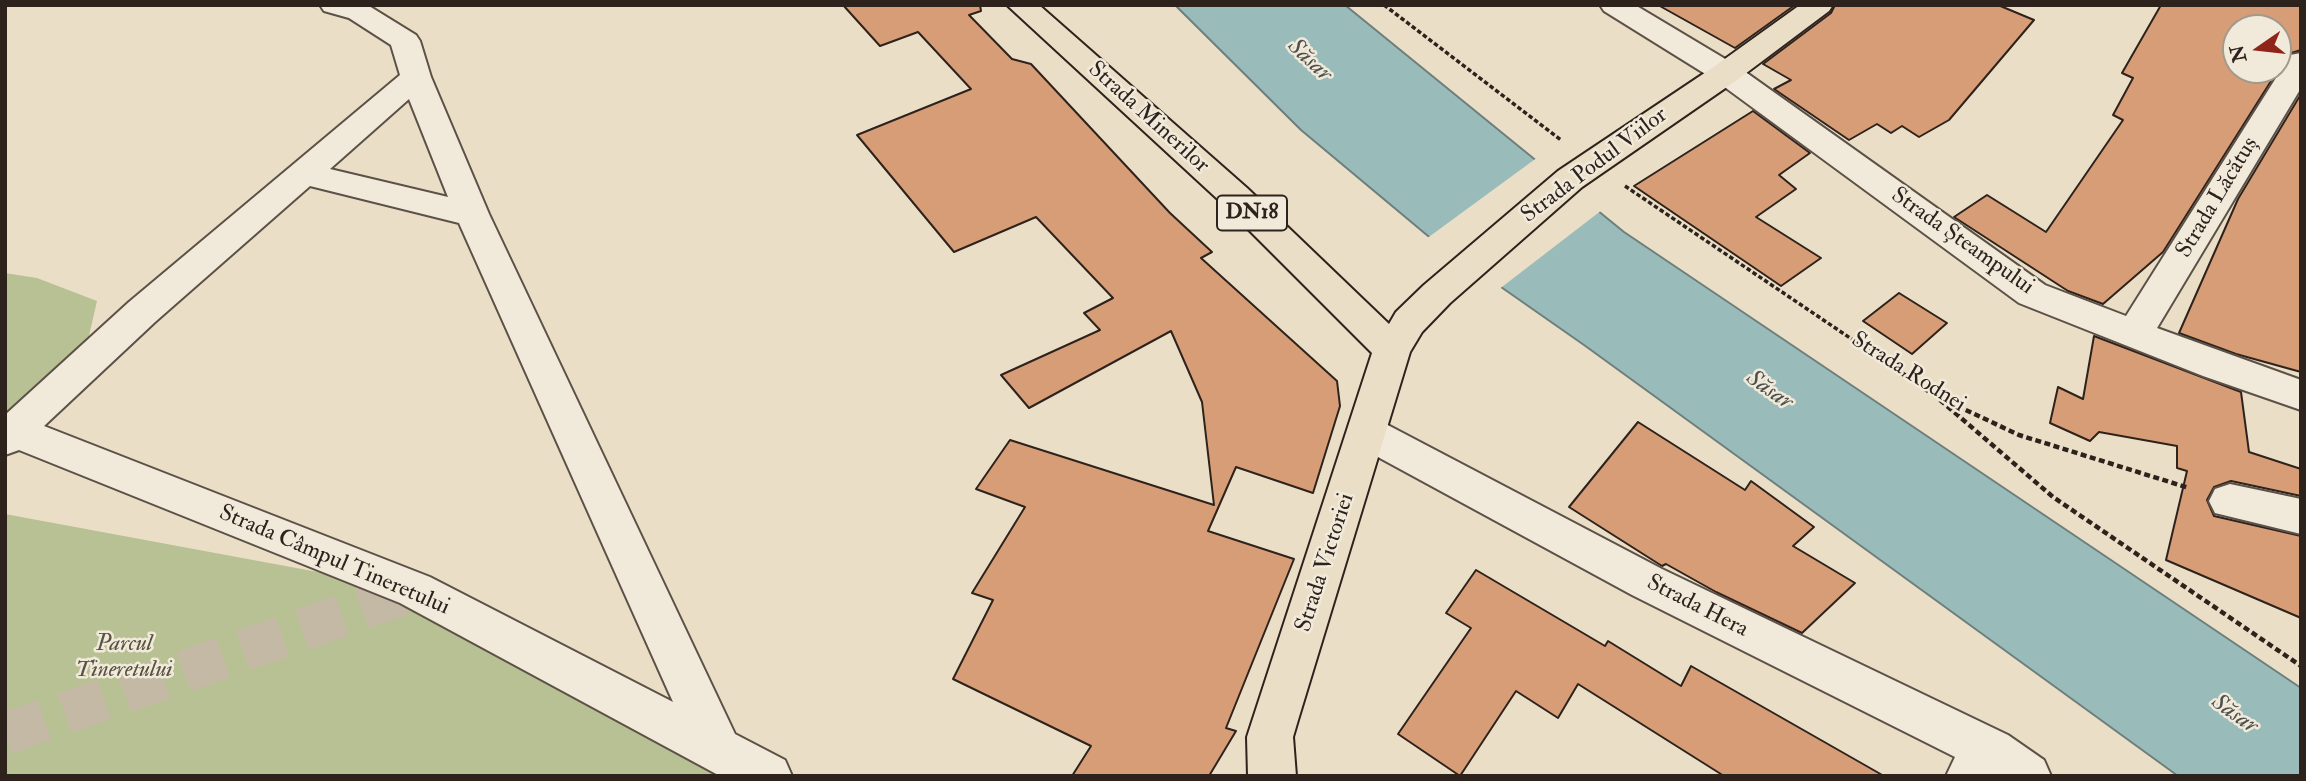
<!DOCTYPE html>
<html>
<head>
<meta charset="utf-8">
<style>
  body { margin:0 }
  #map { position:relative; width:2306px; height:781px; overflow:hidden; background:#eadfc6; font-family:"IM FELL Double Pica",serif }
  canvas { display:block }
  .frame { position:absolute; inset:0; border:7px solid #2e221d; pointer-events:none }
  .north { position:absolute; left:2222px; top:14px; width:70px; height:70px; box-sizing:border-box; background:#f1eada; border:2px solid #a39a8e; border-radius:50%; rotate:256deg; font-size:19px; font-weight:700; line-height:28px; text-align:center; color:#2e221d }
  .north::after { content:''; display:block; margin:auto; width:24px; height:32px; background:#8f2418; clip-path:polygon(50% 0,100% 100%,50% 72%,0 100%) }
</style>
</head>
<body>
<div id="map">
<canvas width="2306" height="781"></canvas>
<div class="frame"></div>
<div class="north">N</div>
</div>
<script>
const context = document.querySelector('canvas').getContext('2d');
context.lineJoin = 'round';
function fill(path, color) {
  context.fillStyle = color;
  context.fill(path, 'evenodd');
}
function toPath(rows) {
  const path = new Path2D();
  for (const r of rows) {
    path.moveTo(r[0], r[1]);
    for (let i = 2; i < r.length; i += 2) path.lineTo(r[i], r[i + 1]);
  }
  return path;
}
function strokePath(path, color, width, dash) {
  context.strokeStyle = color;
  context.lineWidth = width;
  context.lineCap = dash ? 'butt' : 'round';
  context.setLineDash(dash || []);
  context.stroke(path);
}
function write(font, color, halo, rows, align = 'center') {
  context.font = font + ' "IM FELL Double Pica",serif';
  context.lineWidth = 5;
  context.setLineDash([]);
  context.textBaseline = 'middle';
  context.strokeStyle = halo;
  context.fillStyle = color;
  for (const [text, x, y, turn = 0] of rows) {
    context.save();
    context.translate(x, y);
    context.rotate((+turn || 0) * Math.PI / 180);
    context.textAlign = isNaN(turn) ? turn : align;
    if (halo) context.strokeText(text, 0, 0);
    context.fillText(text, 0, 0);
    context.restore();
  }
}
const green = toPath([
  [5,273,37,278,97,301,83,362,5,416],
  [5,514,415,590,772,776,5,776]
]);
const water = toPath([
  [1175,5,1345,5,1624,232,2301,688,2301,776,2178,776,1584,345,1428,236,1301,130,1175,5]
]);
const pier = toPath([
  [1538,157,1602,210,1498,290,1426,239]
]);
const building = toPath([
  [843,5,980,5,981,11,969,15,1012,59,1031,64,1170,213,1212,252,1201,258,1337,381,1340,406,1313,493,1236,467,1208,531,1294,559,1226,728,1236,731,1209,776,1072,776,1091,746,953,679,993,600,972,593,1025,507,976,489,1010,440,1214,505,1202,402,1171,331,1029,408,1001,375,1100,330,1084,313,1113,298,1036,217,954,252,857,135,971,89,918,32,880,46,843,5],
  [1658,5,1795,5,1735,48,1658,5],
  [1835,5,1998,5,2034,20,1949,120,1919,137,1902,126,1891,133,1877,124,1849,140,1774,89,1791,80,1763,64,1831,13,1835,5],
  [2161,5,2301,5,2301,50,2288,54,2278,70,2278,28,2236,28,2236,70,2278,70,2163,252,2103,304,2068,291,1954,217,1987,195,2046,232,2123,120,2113,115,2133,78,2122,73,2161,5],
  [2301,94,2301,372,2236,354,2179,333,2238,199,2301,94],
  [1753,111,1810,153,1779,175,1796,189,1756,217,1821,258,1781,286,1634,186,1753,111],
  [1899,293,1947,323,1912,354,1863,321,1899,293],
  [2094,336,2241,392,2249,452,2301,469,2301,496,2231,481,2214,487,2207,500,2214,516,2301,536,2301,618,2166,560,2187,471,2177,468,2177,446,2099,432,2090,441,2050,423,2058,387,2083,399,2094,336],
  [1638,422,1745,490,1751,481,1814,527,1793,546,1855,583,1802,633,1716,592,1666,564,1662,566,1569,507,1638,422],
  [1476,570,1605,646,1608,641,1681,686,1691,666,1884,776,1724,776,1578,684,1558,718,1516,691,1460,776,1398,734,1471,628,1446,613,1476,570]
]);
const minorTunnel = toPath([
  [5,734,415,590]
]);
const pathFar1 = toPath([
  [1384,5,1561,140],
  [1625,186,1856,342]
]);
const path = toPath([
  [1853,340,1934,395,2019,435,2189,488],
  [1940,400,2053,497,2301,666]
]);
const minor = toPath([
  [320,5,369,6,416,35,420,41,431,77,489,214,735,734,785,760,792,776,720,776,400,603,19,450,5,455,5,415,129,302,400,75,391,45,349,18,324,11,320,5],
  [409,99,448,197,330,169,409,99],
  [310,186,459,223,673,702,430,577,44,426,155,322,310,186],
  [1600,5,1635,5,1737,66,2045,285,2126,316,2286,62,2290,55,2301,53,2301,88,2157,328,2301,380,2301,410,2203,376,2019,303,1715,80,1604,11,1600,5],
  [1368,417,1382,422,1662,569,2008,735,2044,760,2051,776,1946,776,1955,757,1632,595,1354,444,1348,433,1354,422,1368,417],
  [2230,484,2301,499,2301,534,2215,513,2209,501,2215,489,2230,484]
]);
const major = toPath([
  [1007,5,1039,5,1247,188,1389,324,1396,312,1424,285,1558,171,1715,66,1800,5,1833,5,1829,11,1737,80,1582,187,1450,303,1422,332,1410,352,1298,720,1293,737,1296,776,1248,776,1247,737,1372,353,1223,204,1007,5]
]);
const shields = [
  [1252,213,70]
];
const shieldNames = [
  ["DN18",1252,213]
];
const streetNames = [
  ["Strada Minerilor",1148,118,42],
  ["Strada Podul Viilor",1595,166,-37],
  ["Strada Lăcătuș",2218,198,-59],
  ["Strada Șteampului",1962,242,35],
  ["Strada Rodnei",1908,373,32],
  ["Strada Câmpul Tineretului",334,561,23],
  ["Strada Victoriei",1326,563,-72],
  ["Strada Hera",1697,607,27]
];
const parkNames = [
  ["Parcul",124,645],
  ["Tineretului",124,671]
];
const waterNames = [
  ["Săsar",1309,61,43],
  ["Săsar",1769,391,35],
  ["Săsar",2234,715,35]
];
fill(green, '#b8c194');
fill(water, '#99bcbb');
strokePath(water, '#6e7e7c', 2);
fill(pier, '#eadfc6');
fill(building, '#d69d77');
strokePath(building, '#2e221d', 2);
strokePath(minorTunnel, '#c4b9a4', 42, [42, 21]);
strokePath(minor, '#5d5147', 4);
strokePath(major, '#2e221d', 4);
strokePath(pathFar1, '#2e221d', 3.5, [4.5, 2.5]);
strokePath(path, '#2e221d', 4.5, [6, 3.5]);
fill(minor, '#f1eada');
fill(major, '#eadfc6');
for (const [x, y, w] of shields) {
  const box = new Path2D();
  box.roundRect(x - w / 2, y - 17.5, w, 35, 5);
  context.fillStyle = '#f1eada';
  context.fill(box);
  strokePath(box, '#2e221d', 2);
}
write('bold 21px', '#2e221d', null, shieldNames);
write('23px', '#2e221d', '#f1eada', streetNames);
write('italic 23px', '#575241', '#f1eada', parkNames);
write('italic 24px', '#4e504c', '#f1eada', waterNames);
</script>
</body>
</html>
